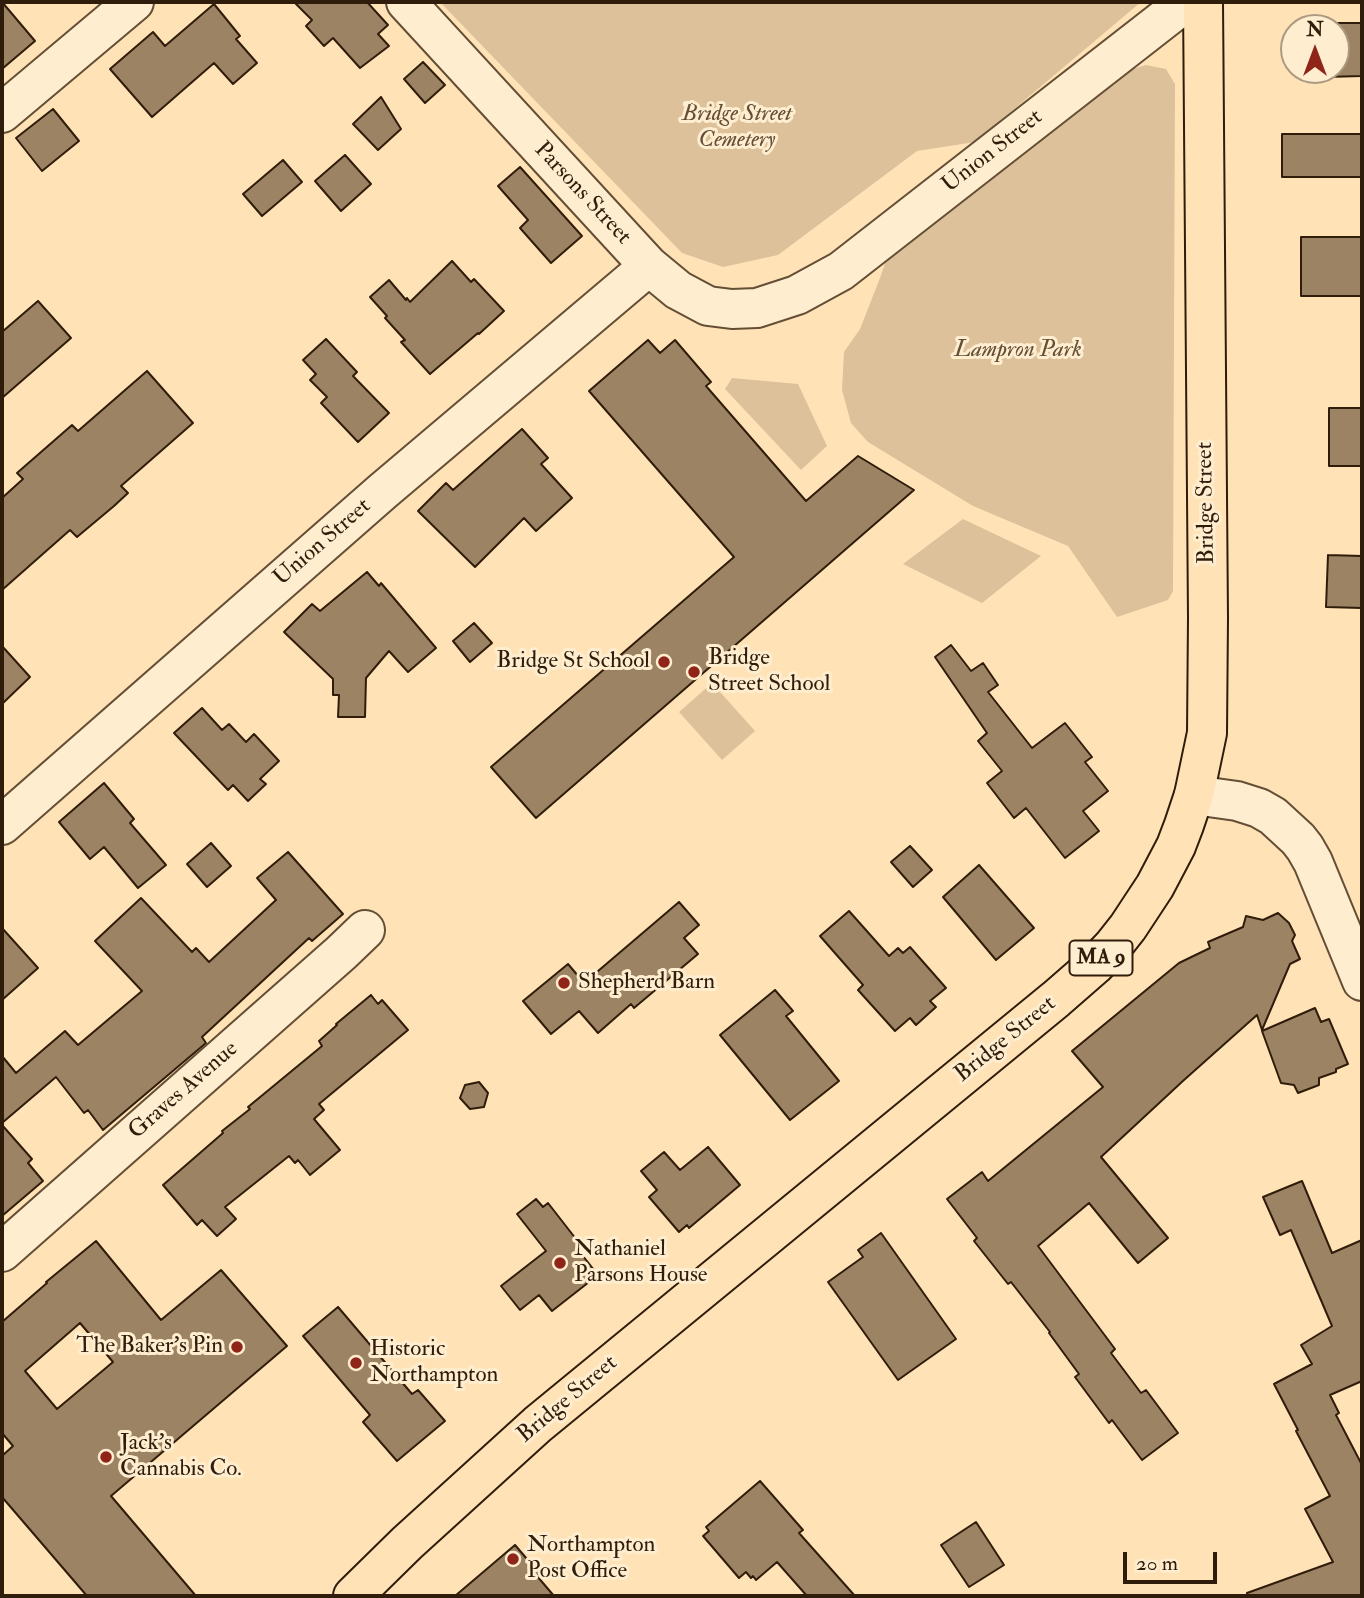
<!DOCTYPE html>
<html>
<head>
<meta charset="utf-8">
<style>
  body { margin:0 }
  #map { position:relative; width:1364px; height:1598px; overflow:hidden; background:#ffe3b7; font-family:"IM FELL Double Pica",serif }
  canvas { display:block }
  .frame { position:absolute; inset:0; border:4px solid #301c0a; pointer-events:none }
  .north { position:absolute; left:1280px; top:14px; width:70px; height:70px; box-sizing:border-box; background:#ffedd0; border:2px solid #ac9981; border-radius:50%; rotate:0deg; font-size:19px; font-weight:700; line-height:28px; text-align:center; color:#301c0a }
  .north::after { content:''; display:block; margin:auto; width:24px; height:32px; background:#8f2418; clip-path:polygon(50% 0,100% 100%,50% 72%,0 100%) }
  .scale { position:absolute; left:1123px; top:1552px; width:94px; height:32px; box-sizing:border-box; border:4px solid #301c0a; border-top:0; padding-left:9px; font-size:21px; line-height:24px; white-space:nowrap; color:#301c0a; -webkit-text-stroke:5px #ffedd0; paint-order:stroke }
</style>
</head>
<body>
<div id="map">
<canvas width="1364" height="1598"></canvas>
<div class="frame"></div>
<div class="north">N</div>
<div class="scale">20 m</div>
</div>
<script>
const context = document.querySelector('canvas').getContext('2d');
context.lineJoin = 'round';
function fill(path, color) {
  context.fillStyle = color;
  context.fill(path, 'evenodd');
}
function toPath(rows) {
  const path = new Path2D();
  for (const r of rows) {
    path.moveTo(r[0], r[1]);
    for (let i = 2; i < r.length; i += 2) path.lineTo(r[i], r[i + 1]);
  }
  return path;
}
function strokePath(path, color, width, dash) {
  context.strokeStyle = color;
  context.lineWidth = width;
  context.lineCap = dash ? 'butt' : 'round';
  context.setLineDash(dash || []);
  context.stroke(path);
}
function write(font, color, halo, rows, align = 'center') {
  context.font = font + ' "IM FELL Double Pica",serif';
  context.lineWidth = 6;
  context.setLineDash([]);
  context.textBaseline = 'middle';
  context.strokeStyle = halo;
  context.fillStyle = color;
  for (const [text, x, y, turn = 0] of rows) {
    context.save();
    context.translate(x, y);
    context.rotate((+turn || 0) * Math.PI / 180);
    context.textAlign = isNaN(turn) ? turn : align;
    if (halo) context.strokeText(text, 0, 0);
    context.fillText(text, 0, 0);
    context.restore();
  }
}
const green = toPath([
  [440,2,1141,2,975,142,917,151,778,255,723,267,682,253],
  [1146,65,1166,69,1175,84,1173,591,1168,600,1117,617,1068,546,973,506,868,442,851,423,842,390,844,352,860,329,880,278,893,240,1123,72],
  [732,378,798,384,827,446,801,470,725,389],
  [963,519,1041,556,982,603,903,564],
  [712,683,755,731,722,760,679,712]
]);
const building = toPath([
  [2,2,35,41,2,69,2,2],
  [294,2,367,2,388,25,378,34,389,46,360,68,333,38,324,46,306,26,312,20,294,2],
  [214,4,240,36,236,39,257,63,233,84,214,63,152,117,110,69,153,32,165,46,214,4],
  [1324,23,1362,23,1362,76,1325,77,1324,70,1336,70,1336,28,1324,28,1324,23],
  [423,62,445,85,425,103,404,79,423,62],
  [381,97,401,129,378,150,353,124,381,97],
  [53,109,79,141,42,171,16,138,53,109],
  [1282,134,1362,134,1362,177,1282,177,1282,134],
  [345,155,371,184,341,211,315,181,345,155],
  [283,160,302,182,262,216,243,194,283,160],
  [520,167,582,236,551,263,520,228,528,220,498,186,520,167],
  [1301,237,1362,237,1362,296,1301,296,1301,237],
  [452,261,471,282,474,279,504,311,479,334,478,333,430,374,401,342,405,340,385,318,387,316,370,297,389,280,406,300,407,298,410,302,452,261],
  [38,301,71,338,2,398,2,332,38,301],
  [326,339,357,372,353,376,389,413,358,442,321,403,327,397,310,380,316,374,303,360,326,339],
  [648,340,660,353,675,340,711,382,706,386,806,501,858,456,914,490,536,818,491,767,734,557,589,391,648,340],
  [147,371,193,423,121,486,128,493,114,506,77,537,70,530,2,590,2,498,23,479,17,473,72,425,78,431,147,371],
  [1329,408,1362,408,1362,466,1329,466,1329,408],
  [522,429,548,458,541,464,572,498,536,531,524,518,475,567,418,511,446,483,453,490,522,429],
  [1328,555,1362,556,1362,608,1326,607,1328,555],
  [367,572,379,586,381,583,436,648,408,672,389,651,366,678,365,717,338,717,339,695,333,695,333,679,284,632,312,604,320,611,367,572],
  [474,623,492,643,470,662,453,641,474,623],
  [951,645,971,671,983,663,998,685,988,692,1032,748,1065,723,1092,757,1085,762,1108,791,1083,811,1099,831,1065,858,1026,808,1014,818,987,783,1002,771,978,741,987,733,935,657,951,645],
  [2,646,30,677,2,704,2,646],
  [202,708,222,730,229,724,246,742,254,734,279,761,260,779,266,784,248,801,233,785,228,790,174,733,202,708],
  [104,783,134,819,130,823,166,865,138,888,104,847,90,859,59,822,104,783],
  [211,843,231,866,207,887,187,864,211,843],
  [910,846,932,870,913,887,891,862,910,846],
  [288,852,343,914,312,941,309,938,202,1037,206,1043,103,1130,88,1110,84,1113,56,1077,2,1123,2,1056,16,1073,65,1031,78,1045,142,991,95,941,141,898,192,952,196,948,209,962,276,900,257,878,288,852],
  [979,865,1034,928,996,960,943,897,979,865],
  [679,902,699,925,684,938,698,954,634,1008,631,1004,598,1033,579,1011,551,1034,523,1001,568,964,584,983,679,902],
  [849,911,889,956,898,948,903,953,910,947,946,988,930,1001,936,1007,916,1025,910,1018,895,1031,858,990,863,985,820,936,849,911],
  [1278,913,1289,923,1295,935,1292,941,1300,959,1290,964,1262,1030,1257,1015,1184,1080,1101,1157,1168,1238,1138,1263,1089,1203,1038,1246,1115,1349,1111,1353,1141,1393,1146,1390,1178,1433,1142,1460,1112,1420,1109,1423,1075,1377,1079,1374,1049,1333,1050,1332,1011,1282,1008,1284,974,1241,977,1238,947,1199,982,1172,988,1181,1103,1087,1072,1051,1179,963,1210,948,1208,942,1243,927,1246,916,1263,920,1278,913],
  [2,928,38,968,2,1000,2,928],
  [775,990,793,1011,786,1016,839,1081,790,1120,720,1035,775,990],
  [371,995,378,1004,382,1000,408,1030,319,1104,324,1110,314,1119,340,1150,310,1175,298,1160,295,1163,289,1156,225,1207,236,1219,217,1236,202,1220,197,1225,163,1185,223,1133,222,1131,250,1109,248,1107,322,1046,319,1041,337,1025,336,1024,371,995],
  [1315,1008,1321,1022,1329,1019,1348,1064,1336,1069,1336,1072,1319,1078,1319,1085,1298,1093,1294,1085,1281,1083,1262,1031,1315,1008],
  [479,1082,488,1093,484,1107,470,1109,460,1098,465,1085,479,1082],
  [2,1125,32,1159,28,1163,43,1181,2,1216,2,1125],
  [708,1147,740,1185,689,1228,687,1225,679,1232,649,1197,657,1190,641,1171,664,1152,680,1170,708,1147],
  [1302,1181,1332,1253,1362,1240,1362,1381,1330,1395,1339,1413,1336,1415,1362,1465,1362,1596,1247,1596,1247,1593,1333,1562,1305,1509,1330,1496,1296,1431,1298,1430,1274,1384,1312,1364,1301,1345,1332,1326,1291,1230,1280,1235,1263,1197,1302,1181],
  [536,1199,543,1207,548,1203,583,1248,579,1251,598,1275,552,1311,539,1295,520,1310,501,1286,546,1251,517,1214,536,1199],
  [881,1233,956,1339,898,1380,828,1282,863,1257,858,1250,881,1233],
  [96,1241,161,1320,221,1270,287,1346,111,1496,196,1596,87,1596,2,1497,2,1456,13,1446,2,1433,2,1322,47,1283,46,1282,96,1241],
  [80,1323,113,1362,57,1409,25,1371,80,1323],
  [338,1307,412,1394,418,1390,445,1421,397,1461,363,1422,370,1415,303,1336,338,1307],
  [760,1481,803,1530,799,1533,855,1596,807,1596,777,1562,756,1580,753,1576,751,1578,746,1572,739,1578,703,1536,709,1531,706,1527,760,1481],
  [976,1522,1004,1565,969,1587,941,1545,976,1522],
  [515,1545,539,1573,537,1576,554,1596,455,1596,515,1545]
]);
const minor = toPath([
  [406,2,649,266,678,290,708,306,732,309,757,308,797,295,841,271,1186,2],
  [2,113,134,2],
  [1194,795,1237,801,1259,808,1273,816,1298,839,1305,848,1313,862,1362,981],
  [2,825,383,491,649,266],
  [2,1252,341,953,365,930]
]);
const highway = toPath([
  [353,1596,407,1543,538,1424,1056,999,1095,965,1113,946,1128,927,1155,886,1176,846,1184,825,1194,795,1207,733,1208,618,1203,2]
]);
const markers = [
  [664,662,7,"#8f2418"],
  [694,672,7,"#8f2418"],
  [564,983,7,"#8f2418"],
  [560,1263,7,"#8f2418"],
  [237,1347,7,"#8f2418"],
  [356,1363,7,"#8f2418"],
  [106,1457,7,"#8f2418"],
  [513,1559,7,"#8f2418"]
];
const shields = [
  [1101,958,63]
];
const shieldNames = [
  ["MA 9",1101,958]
];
const parkNames = [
  ["Bridge Street",737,115],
  ["Cemetery",737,141],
  ["Lampron Park",1018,351]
];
const streetNames = [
  ["Union Street",993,152,-38],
  ["Parsons Street",582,194,47],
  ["Bridge Street",1207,503,-91],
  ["Union Street",323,543,-41],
  ["Bridge Street",1006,1040,-39],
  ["Graves Avenue",184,1091,-41],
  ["Bridge Street",568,1400,-40]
];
const poiNames = [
  ["Bridge",708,659],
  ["Street School",708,685],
  ["Bridge St School",650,662,"right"],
  ["Shepherd Barn",578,983],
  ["Nathaniel",574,1250],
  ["Parsons House",574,1276],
  ["The Baker's Pin",223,1347,"right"],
  ["Historic",370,1350],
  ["Northampton",370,1376],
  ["Jack's",120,1444],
  ["Cannabis Co.",120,1470],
  ["Northampton",527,1546],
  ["Post Office",527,1572]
];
fill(green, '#dcc19a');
fill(building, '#9c8364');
strokePath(building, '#301c0a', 2);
strokePath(minor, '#644e35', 42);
strokePath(highway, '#301c0a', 42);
strokePath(minor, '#ffedd0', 38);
strokePath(highway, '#ffe3b7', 38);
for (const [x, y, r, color] of markers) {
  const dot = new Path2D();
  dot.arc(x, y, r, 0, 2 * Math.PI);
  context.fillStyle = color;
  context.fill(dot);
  strokePath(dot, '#ffedd0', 2.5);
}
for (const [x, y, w] of shields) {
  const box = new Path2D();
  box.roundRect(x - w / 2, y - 17.5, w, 35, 5);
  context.fillStyle = '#ffedd0';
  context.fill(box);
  strokePath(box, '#301c0a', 2);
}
write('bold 21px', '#301c0a', null, shieldNames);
write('italic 23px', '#644e35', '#ffedd0', parkNames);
write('23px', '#301c0a', '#ffedd0', streetNames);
write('23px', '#301c0a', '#ffedd0', poiNames, 'left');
</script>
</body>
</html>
